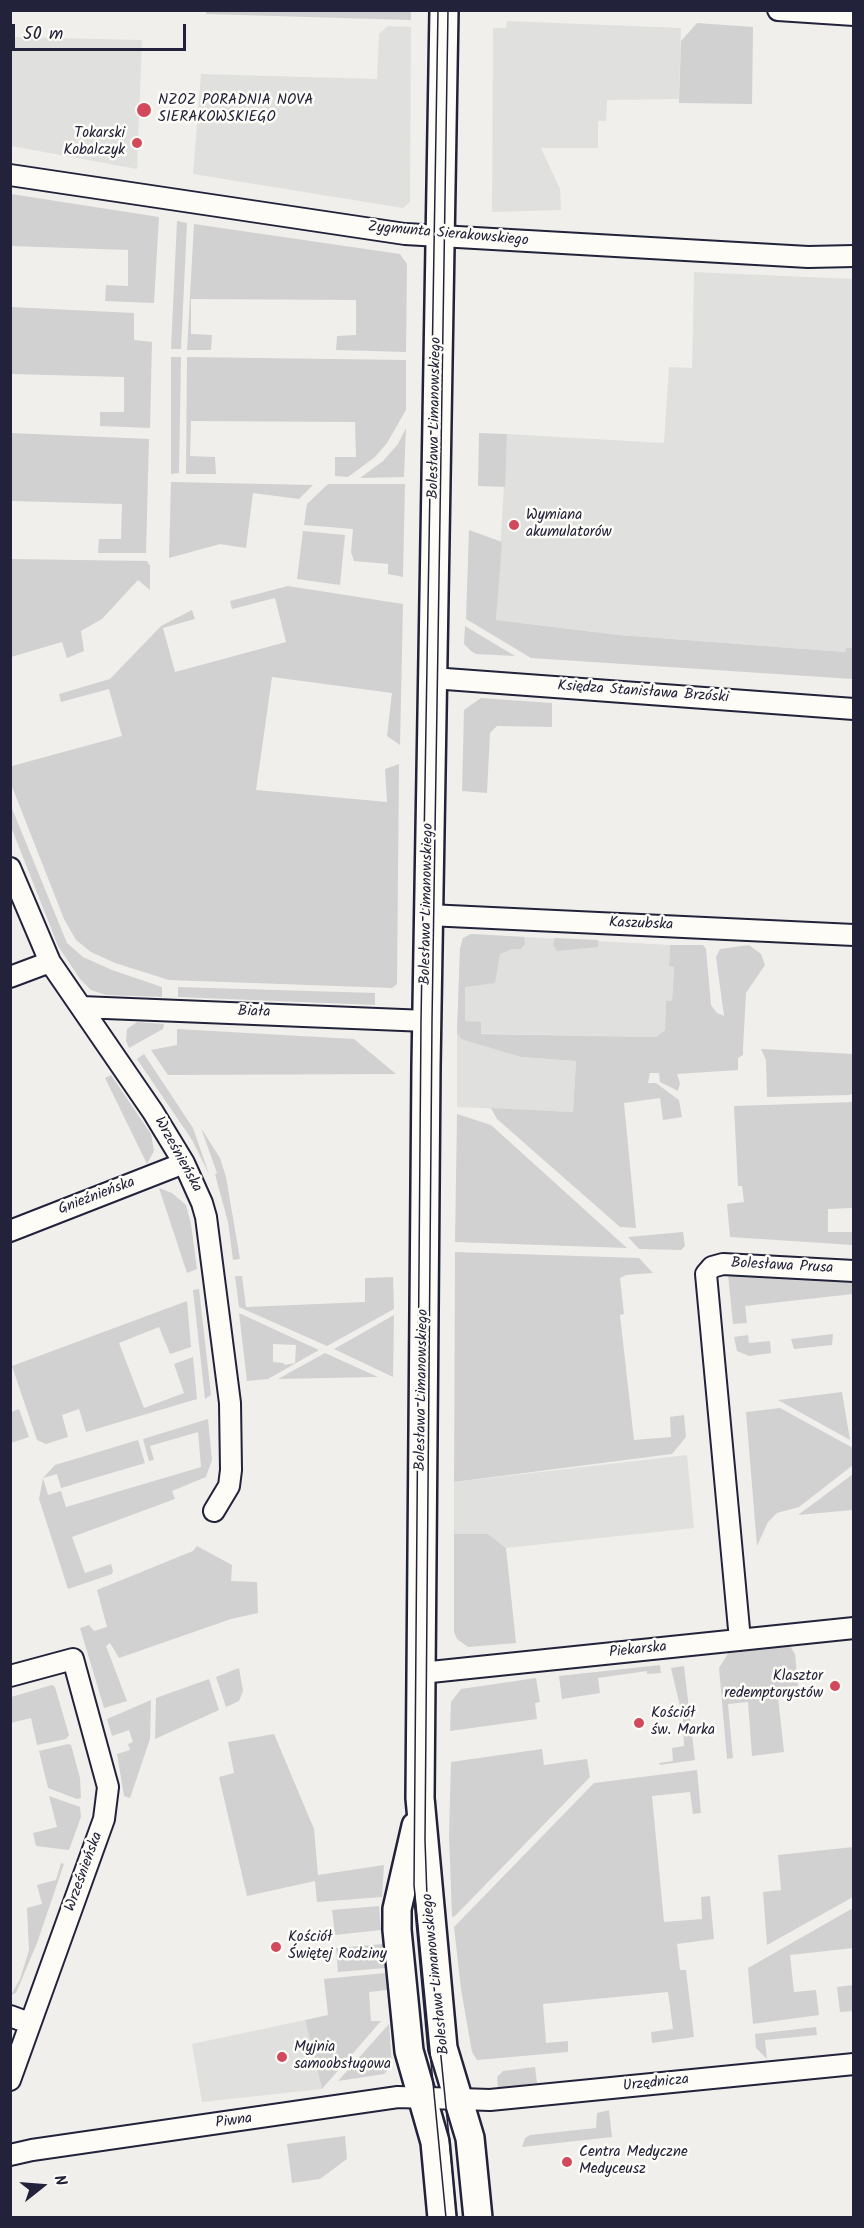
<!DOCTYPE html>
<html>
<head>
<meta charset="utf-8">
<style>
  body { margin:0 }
  #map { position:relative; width:864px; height:2228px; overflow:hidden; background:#f0efec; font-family:Kalam,sans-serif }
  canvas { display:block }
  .frame { position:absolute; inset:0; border:12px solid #22223b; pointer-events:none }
  .north { position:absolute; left:12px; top:2156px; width:60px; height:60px; -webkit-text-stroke:4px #fdfcf7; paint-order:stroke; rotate:73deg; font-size:16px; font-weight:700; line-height:24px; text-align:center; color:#22223b }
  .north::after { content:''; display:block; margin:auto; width:21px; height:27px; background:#22223b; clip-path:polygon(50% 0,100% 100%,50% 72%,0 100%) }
  .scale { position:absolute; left:12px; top:24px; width:174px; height:27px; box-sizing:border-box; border:3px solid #22223b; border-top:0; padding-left:8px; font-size:18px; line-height:21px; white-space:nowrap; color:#22223b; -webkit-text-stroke:4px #fdfcf7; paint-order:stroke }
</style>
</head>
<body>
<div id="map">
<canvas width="864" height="2228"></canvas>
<div class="frame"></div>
<div class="north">N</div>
<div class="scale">50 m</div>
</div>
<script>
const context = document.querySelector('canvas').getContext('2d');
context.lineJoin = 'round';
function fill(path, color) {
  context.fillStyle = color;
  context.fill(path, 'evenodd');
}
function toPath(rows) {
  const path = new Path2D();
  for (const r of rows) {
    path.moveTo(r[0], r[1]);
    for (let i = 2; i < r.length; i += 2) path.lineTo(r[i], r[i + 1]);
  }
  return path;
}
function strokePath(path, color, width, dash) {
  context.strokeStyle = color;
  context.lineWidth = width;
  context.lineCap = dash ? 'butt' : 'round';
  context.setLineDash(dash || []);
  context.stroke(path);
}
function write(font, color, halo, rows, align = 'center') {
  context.font = font + ' Kalam,sans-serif';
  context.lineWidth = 5;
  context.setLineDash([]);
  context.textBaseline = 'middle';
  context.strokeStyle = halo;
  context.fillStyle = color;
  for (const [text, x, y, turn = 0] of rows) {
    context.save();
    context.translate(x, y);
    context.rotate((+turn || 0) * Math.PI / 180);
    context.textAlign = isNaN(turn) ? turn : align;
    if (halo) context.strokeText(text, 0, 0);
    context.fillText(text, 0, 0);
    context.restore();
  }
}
const built = toPath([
  [507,21,681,28,679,99,607,100,606,121,598,121,598,148,541,148,560,189,561,210,492,212,493,28,506,28],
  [388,26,411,27,410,202,403,208,193,174,201,74,377,79,379,34],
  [11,37,142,40,137,169,11,146],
  [694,272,853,279,853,648,846,648,845,652,619,635,496,620,507,434,664,443,669,367,692,368],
  [471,934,670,945,669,966,674,966,672,1001,666,1001,665,1030,656,1037,458,1033,521,1057,576,1061,573,1112,457,1107,457,1033,460,949,463,938],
  [687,1455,694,1528,506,1548,488,1534,454,1534,454,1482],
  [305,2020,322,2089,202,2102,192,2044]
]);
const green = toPath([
  [206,11,411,10,411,20,206,14],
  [697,23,753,27,752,104,679,103,681,41],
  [11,194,159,217,154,303,105,301,106,285,128,286,128,250,11,246],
  [177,221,187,223,181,349,171,349],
  [194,224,400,254,407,264,406,352,336,350,337,336,356,335,356,300,191,299,191,334,212,335,211,350,187,350],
  [11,307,134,313,134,340,152,342,150,428,100,426,100,412,124,412,124,377,11,374],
  [171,357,181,357,179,473,171,474],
  [187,357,406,360,406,410,387,443,375,457,348,477,335,476,335,457,356,457,355,422,191,421,190,456,215,457,216,474,186,474],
  [406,428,404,477,360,478,383,461,398,444],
  [11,433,149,439,146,553,98,553,99,539,121,539,122,504,11,501],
  [479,433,507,434,505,487,478,486],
  [171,482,313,485,299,499,253,493,246,548,220,544,169,558],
  [328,484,405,484,403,577,388,574,388,564,354,561,351,552,353,529,304,525,307,504],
  [469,530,502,542,496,620,619,635,845,652,846,648,853,648,853,679,531,658,466,619],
  [303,531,345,535,340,585,297,579],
  [11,559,147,561,150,566,150,590,138,580,102,619,81,631,84,651,67,658,62,642,11,657],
  [288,586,403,604,400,745,387,736,392,693,272,677,256,790,387,802,385,769,399,764,397,984,392,988,169,980,115,963,91,952,76,940,64,919,11,784,11,762,12,766,122,736,109,689,61,702,59,694,110,679,161,626,192,610,195,619,163,628,175,672,286,642,275,598,232,609,230,601],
  [465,626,515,656,476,654,471,651,464,644],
  [481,698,552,703,552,727,497,726,490,733,487,793,462,791,464,710],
  [11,806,67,943,83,957,112,970,162,987,162,997,106,995,91,990,80,979,58,946,49,923,11,827],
  [471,934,524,937,525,944,521,949,512,949,500,954,495,983,465,987,465,1021,481,1022,481,1034,656,1037,665,1030,666,1001,672,1001,674,967,669,966,670,945,703,945,706,949,711,1005,717,1013,724,1016,716,957,720,949,749,945,761,954,765,965,746,993,743,1049,743,1055,738,1058,738,1070,677,1074,680,1083,678,1091,660,1082,659,1073,650,1073,648,1083,656,1083,679,1100,682,1117,663,1120,660,1098,624,1103,636,1228,620,1227,497,1119,491,1108,573,1112,576,1061,521,1057,461,1039,457,1033,460,949,463,938],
  [555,938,598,940,598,947,557,951,553,945],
  [178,987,375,993,375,1005,178,997],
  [137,1022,164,1024,163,1029,129,1048,126,1041,127,1029],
  [177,1029,354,1039,396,1074,168,1075,151,1050,177,1045],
  [761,1049,853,1054,853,1093,850,1095,767,1097,766,1060],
  [144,1054,193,1128,209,1174,192,1140,137,1059],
  [111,1075,151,1134,154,1151,147,1164,105,1078],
  [853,1102,853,1208,828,1209,828,1232,853,1232,853,1245,730,1237,727,1204,744,1202,742,1186,738,1186,734,1106],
  [457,1114,491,1125,627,1248,455,1242],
  [201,1128,220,1158,226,1177,240,1259,233,1260,228,1222,215,1174,217,1173],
  [159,1188,172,1193,186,1205,191,1224,197,1269,187,1273],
  [683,1232,685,1246,681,1250,639,1249,628,1237],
  [455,1252,639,1258,653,1273,626,1275,620,1278,624,1314,620,1315,634,1440,671,1437,670,1417,684,1415,686,1437,672,1454,454,1482],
  [728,1274,853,1278,853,1294,745,1306,747,1323,733,1324],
  [235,1276,242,1276,246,1307,365,1302,365,1278,393,1277,394,1309,327,1346,239,1307],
  [199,1289,211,1395,205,1399,193,1290],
  [187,1301,191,1347,170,1354,159,1327,119,1343,144,1408,184,1393,174,1364,193,1357,197,1399,86,1432,79,1409,62,1415,68,1437,46,1444,37,1440,12,1366],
  [239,1313,319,1350,268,1379,247,1381],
  [273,1344,296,1345,295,1363,284,1365,284,1363,273,1362],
  [394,1315,393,1377,334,1349],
  [833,1334,832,1345,794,1349,791,1339],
  [748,1335,749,1343,770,1341,771,1353,749,1356,737,1351,734,1337],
  [325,1353,378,1377,278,1379],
  [842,1392,850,1440,778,1400],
  [780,1408,853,1448,853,1465,799,1507,777,1513,768,1522,757,1546,746,1412],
  [19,1409,29,1437,11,1443,11,1412],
  [208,1419,212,1460,206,1477,172,1491,175,1499,72,1537,85,1573,111,1564,113,1571,112,1574,68,1589,39,1499,43,1478,55,1465,138,1440,145,1463,61,1488,57,1474,43,1478,48,1495,61,1491,66,1507,201,1467,198,1432,150,1446,154,1460,149,1461,143,1439],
  [853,1474,853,1510,798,1515],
  [454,1534,488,1534,506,1548,516,1643,468,1647,457,1639,454,1632],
  [197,1546,232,1565,231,1581,257,1582,258,1613,231,1619,119,1658,110,1643,106,1646,127,1701,104,1708,80,1628,89,1625,94,1631,107,1627,97,1590,193,1551],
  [790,1646,795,1654,798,1686,777,1688,784,1752,752,1756,748,1702,728,1704,733,1758,727,1759,719,1668,729,1652],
  [660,1665,661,1673,647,1674,647,1671,598,1678,600,1693,562,1699,559,1676],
  [684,1666,695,1760,660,1765,659,1763,673,1761,672,1748,684,1746,683,1719,671,1668],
  [239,1668,243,1691,239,1701,226,1707,216,1677],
  [536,1678,540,1702,535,1703,537,1719,450,1731,451,1702,461,1689],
  [209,1679,219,1710,155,1739,156,1698],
  [52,1685,55,1687,69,1735,66,1739,37,1745,31,1718,11,1723,11,1697],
  [151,1700,150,1739,130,1798,124,1796,117,1754,130,1750,128,1744,133,1742,129,1730,112,1736,107,1719],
  [274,1734,314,1829,318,1875,384,1865,382,1897,317,1902,315,1881,247,1896,219,1777,234,1773,228,1742],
  [68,1744,71,1745,80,1778,81,1798,77,1799,48,1788,39,1751],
  [542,1749,544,1765,587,1759,590,1777,454,1917,452,1916,449,1834,451,1762],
  [697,1770,701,1813,693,1814,690,1792,652,1796,664,1922,702,1919,701,1897,710,1896,714,1939,677,1944,680,1970,686,1970,694,2037,652,2043,651,2032,673,2029,668,1992,543,2004,546,2043,568,2041,568,2052,477,2060,472,2052,461,1989,454,1927,594,1783],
  [49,1796,80,1807,81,1817,69,1850,36,1846,33,1833,57,1827],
  [853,1847,853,1897,767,1945,763,1892,781,1890,778,1855],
  [61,1863,64,1864,37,1943,16,1993,11,1995,20,1979,29,1950,27,1908,42,1904,37,1885,56,1880],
  [379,1906,381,1930,335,1935,332,1910],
  [853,1908,853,1948,790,1955,794,1992,816,1990,819,2015,753,2024,748,1968],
  [383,1944,385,1968,338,1972,336,1948],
  [385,1973,387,1990,369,1992,371,2021,381,2021,322,2089,305,2020,328,2015,324,1979],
  [853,1985,853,2011,840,2012,837,1987],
  [389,2024,392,2066,384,2074,338,2081],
  [816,2027,817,2035,765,2040,767,2059,756,2048,755,2034],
  [535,2067,537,2083,498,2088,497,2077,503,2071],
  [609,2110,612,2137,522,2147,525,2138,530,2135,596,2128,597,2113],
  [345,2136,347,2159,320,2179,292,2183,287,2144]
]);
const street = toPath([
  [778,10,854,15],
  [10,175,405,234,808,257,854,256],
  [432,678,854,709],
  [10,868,50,962,153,1112,184,1163,202,1203,206,1217,230,1403,231,1470,229,1486,214,1511],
  [428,915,854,935],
  [10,977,50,962],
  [81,1007,427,1021],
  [10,1231,184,1163],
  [740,1640,706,1274,712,1267,723,1264,854,1271],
  [421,1673,854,1628],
  [10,1676,73,1659,108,1787,104,1819,10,2080],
  [10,2016,29,2023],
  [10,2155,32,2150,398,2097,490,2100,854,2064]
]);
const secondary = toPath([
  [444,10,426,1066,420,1798,443,2048,470,2138,478,2218],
  [416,1826,397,1909,397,1930,409,2051,435,2142,442,2218]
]);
const tram = toPath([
  [438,10,421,1021,414,1885,446,2218],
  [448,10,432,1021,425,1840,428,1926,457,2218]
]);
const markers = [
  [144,110,8,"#d1495b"],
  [137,143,6,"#d1495b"],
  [514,525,6,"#d1495b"],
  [835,1686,6,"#d1495b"],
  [639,1723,6,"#d1495b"],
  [276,1947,6,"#d1495b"],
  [282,2057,6,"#d1495b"],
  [567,2162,6,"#d1495b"]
];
const poiNames = [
  ["NZOZ PORADNIA NOVA",158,101],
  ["SIERAKOWSKIEGO",158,118],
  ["Tokarski",125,134,"right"],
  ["Kobalczyk",125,151,"right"],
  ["Wymiana",526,516],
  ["akumulatorów",526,533],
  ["Klasztor",823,1677,"right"],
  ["redemptorystów",823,1694,"right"],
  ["Kościół",651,1714],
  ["św. Marka",651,1731],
  ["Kościół",288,1938],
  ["Świętej Rodziny",288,1955],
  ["Myjnia",294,2048],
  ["samoobsługowa",294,2065],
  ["Centra Medyczne",579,2153],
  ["Medyceusz",579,2170]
];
const streetNames = [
  ["Zygmunta Sierakowskiego",448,235,5],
  ["Bolesława Limanowskiego",436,418,-89],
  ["Księdza Stanisława Brzóski",643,693,4],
  ["Bolesława Limanowskiego",428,904,-89],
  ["Kaszubska",641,925,2],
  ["Biała",254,1013,2],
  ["Wrześnieńska",177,1155,61],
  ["Gnieźnieńska",97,1197,-21],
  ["Bolesława Prusa",782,1267,3],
  ["Bolesława Limanowskiego",423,1390,-89],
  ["Piekarska",638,1651,-6],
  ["Wrześnieńska",85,1872,-70],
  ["Bolesława Limanowskiego",437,1974,-96],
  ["Urzędnicza",656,2084,-6],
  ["Piwna",234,2122,-8]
];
fill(built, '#e0e0df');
fill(green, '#d2d1d1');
strokePath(street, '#22223b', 24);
strokePath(secondary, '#22223b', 32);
strokePath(street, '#fdfcf7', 20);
strokePath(secondary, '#fdfcf7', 27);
strokePath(tram, '#22223b', 1.5);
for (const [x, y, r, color] of markers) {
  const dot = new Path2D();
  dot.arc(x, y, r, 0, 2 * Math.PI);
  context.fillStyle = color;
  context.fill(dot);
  strokePath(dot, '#fdfcf7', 2);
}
write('15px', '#22223b', '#fdfcf7', poiNames, 'left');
write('15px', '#22223b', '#fdfcf7', streetNames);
</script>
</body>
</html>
